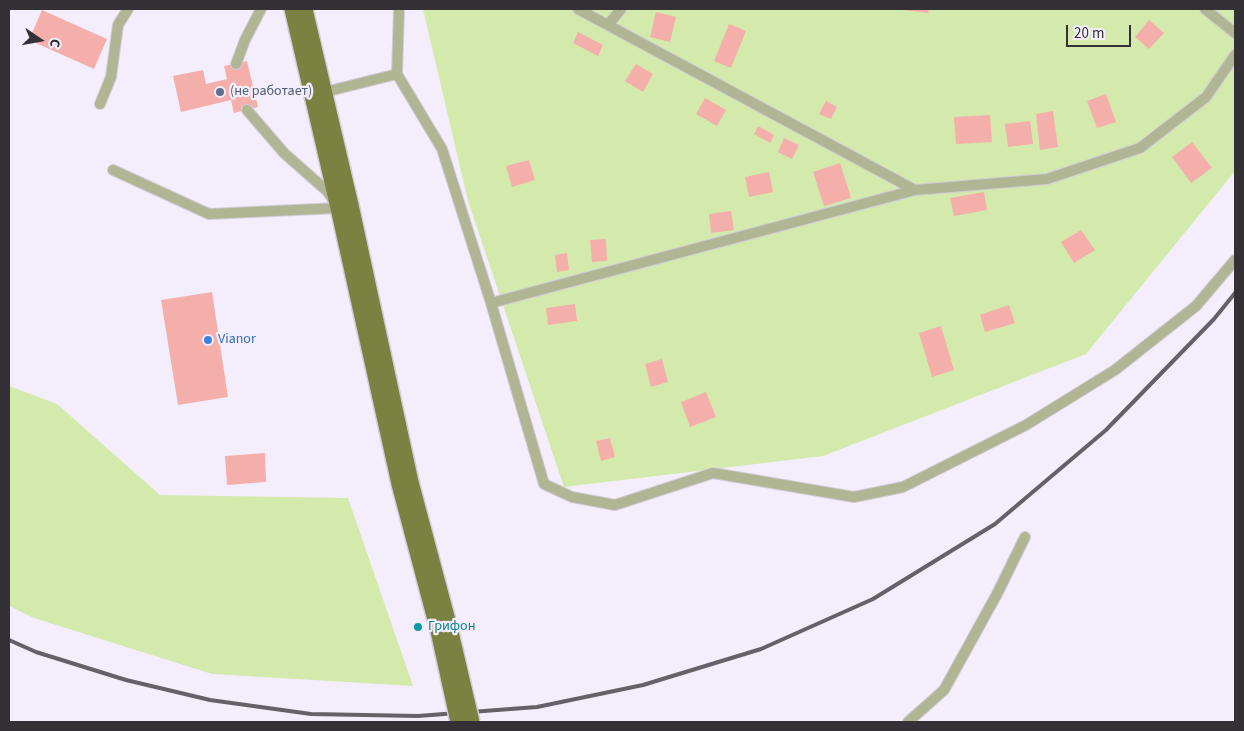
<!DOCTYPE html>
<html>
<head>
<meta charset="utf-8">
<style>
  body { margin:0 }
  #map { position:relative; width:1244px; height:731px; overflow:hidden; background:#f4eefc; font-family:"Source Sans 3",sans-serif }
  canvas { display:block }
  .frame { position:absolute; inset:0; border:10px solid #333136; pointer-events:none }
  .north { position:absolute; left:15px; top:15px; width:50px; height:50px; -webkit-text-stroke:4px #f4eefc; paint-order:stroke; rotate:102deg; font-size:14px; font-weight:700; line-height:20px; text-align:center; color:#333136 }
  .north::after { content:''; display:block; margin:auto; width:18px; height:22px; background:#333136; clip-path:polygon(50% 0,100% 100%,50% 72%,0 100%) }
  .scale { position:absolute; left:1066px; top:25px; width:65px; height:22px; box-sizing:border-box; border:2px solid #333136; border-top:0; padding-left:6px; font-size:15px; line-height:18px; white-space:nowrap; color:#333136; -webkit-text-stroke:4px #f4eefc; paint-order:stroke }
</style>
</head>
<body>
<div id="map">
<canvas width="1244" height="731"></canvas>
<div class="frame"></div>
<div class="north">С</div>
<div class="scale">20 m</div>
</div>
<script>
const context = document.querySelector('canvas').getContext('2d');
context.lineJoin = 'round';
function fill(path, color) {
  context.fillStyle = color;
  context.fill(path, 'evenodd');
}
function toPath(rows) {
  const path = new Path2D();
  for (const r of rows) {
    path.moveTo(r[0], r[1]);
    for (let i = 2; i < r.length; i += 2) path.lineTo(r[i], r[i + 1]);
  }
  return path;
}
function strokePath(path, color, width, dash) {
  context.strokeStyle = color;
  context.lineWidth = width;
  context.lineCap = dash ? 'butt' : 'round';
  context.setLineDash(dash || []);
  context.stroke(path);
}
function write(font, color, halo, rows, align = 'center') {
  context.font = font + ' "Source Sans 3",sans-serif';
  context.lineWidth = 4.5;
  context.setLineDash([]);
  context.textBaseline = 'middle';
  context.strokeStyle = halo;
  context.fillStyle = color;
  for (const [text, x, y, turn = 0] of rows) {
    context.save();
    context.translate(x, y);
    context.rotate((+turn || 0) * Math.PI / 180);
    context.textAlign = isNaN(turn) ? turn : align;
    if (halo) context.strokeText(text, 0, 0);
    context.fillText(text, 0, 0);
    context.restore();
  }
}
const green = toPath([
  [423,9,1235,9,1235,171,1086,354,823,456,564,487,468,201],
  [9,386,57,404,160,495,348,498,413,686,212,674,34,618,9,606]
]);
const building = toPath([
  [903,9,929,9,928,13,903,10],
  [42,10,107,39,94,69,29,40],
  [656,12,676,17,670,42,650,37],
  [1149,20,1164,33,1149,49,1135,37],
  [729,24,746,31,731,68,714,61],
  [578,32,603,45,598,56,573,43],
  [247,61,258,107,234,113,231,100,181,112,173,76,203,70,206,84,227,79,224,66],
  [636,64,653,74,643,92,625,81],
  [1106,94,1116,122,1097,128,1087,101],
  [705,98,726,110,717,126,696,114],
  [826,101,837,107,831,119,819,114],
  [1053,111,1058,147,1040,150,1036,114],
  [990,115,992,142,956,144,954,117],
  [1030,121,1033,144,1008,147,1005,124],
  [758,126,774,135,770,143,754,134],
  [784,138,799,145,792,159,778,152],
  [1192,142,1212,168,1191,183,1172,157],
  [529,160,535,180,512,187,506,166],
  [840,163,851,198,824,206,813,172],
  [769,172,773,192,749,197,745,177],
  [984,192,987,210,954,216,950,198],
  [731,211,734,230,711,233,709,214],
  [1081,230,1095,250,1074,263,1061,242],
  [606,239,607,261,592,262,590,240],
  [567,253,569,270,557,272,555,255],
  [212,292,228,397,178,405,161,300],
  [575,304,577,321,548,325,546,308],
  [1009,305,1015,323,985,332,980,315],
  [941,326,954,370,932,377,919,333],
  [662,359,668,382,651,387,645,364],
  [706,392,716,417,690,427,681,402],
  [610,438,615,457,601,461,596,441],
  [265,453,266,482,227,485,225,456]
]);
const lane = toPath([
  [578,9,915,190],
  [1205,9,1235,33],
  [608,25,621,9],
  [236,64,245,40,261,9],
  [397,74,442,149,491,303,544,484,572,497,615,505,713,473,854,497,903,487,1026,425,1115,370,1196,306,1235,260],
  [325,92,397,74,399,9],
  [100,104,111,77,118,25,128,9],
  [247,110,284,153,327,191,334,201],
  [113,170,209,214,338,208],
  [491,303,915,190,1047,179,1140,148,1206,97,1235,55],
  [908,722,944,690,997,594,1025,537]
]);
const primary = toPath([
  [292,9,338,208,399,484,438,631],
  [305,9,351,205,411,482,450,628]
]);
const rail = toPath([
  [9,640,36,652,126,680,210,700,311,714,418,716,537,707,643,685,761,649,873,599,995,524,1106,430,1214,319,1235,293]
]);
const primaryBridge = toPath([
  [450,628,472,722],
  [438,631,458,722]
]);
const markers = [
  [220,92,5,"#5c6f8a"],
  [208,340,5,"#3f7fe0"],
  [418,627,5,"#0f9aa8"]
];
const serviceNames = [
  ["(не работает)",230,92]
];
const shopNames = [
  ["Vianor",218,340]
];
const cultureNames = [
  ["Грифон",428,627]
];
fill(green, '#d3eaac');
fill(building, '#f5afab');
strokePath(lane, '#d1ccd8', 12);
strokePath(primary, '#d1ccd8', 18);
strokePath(lane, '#b0b593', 10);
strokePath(primary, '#7b8241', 15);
strokePath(rail, '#646168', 4);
strokePath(primaryBridge, '#d1ccd8', 18, []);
strokePath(primaryBridge, '#7b8241', 15);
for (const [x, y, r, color] of markers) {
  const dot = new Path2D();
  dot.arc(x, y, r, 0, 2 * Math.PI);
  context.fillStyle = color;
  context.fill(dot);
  strokePath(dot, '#f4eefc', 2);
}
write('14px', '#4e5e75', '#f4eefc', serviceNames, 'left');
write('14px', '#366cbe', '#f4eefc', shopNames, 'left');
write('14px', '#0d838f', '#f4eefc', cultureNames, 'left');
</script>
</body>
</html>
